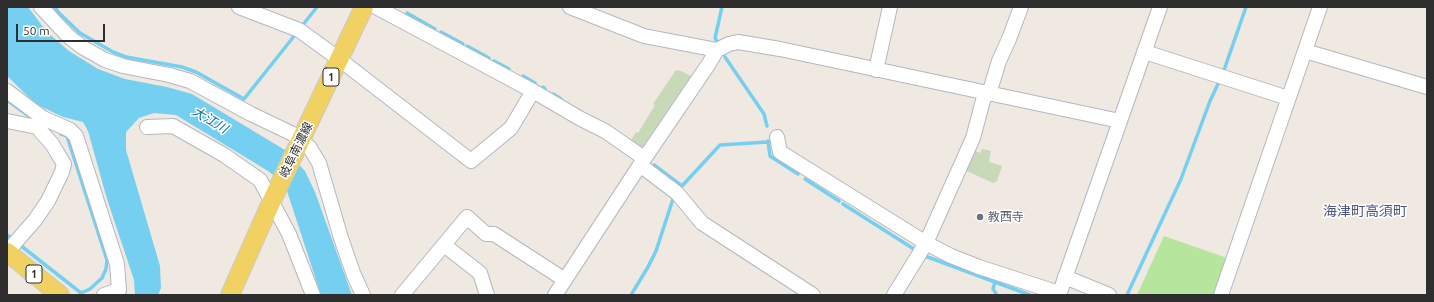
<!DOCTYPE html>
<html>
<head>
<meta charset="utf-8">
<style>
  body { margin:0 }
  #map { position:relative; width:1434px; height:302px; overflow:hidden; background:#efe9e1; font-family:Ubuntu,sans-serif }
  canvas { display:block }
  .frame { position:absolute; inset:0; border:8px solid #2e2e2e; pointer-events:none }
  .scale { position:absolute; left:16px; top:24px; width:89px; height:18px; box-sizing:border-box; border:2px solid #2e2e2e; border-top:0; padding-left:5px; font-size:12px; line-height:14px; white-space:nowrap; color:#2e2e2e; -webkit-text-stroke:3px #fff; paint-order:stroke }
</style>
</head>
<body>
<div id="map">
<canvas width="1434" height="302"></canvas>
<div class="frame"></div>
<div class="scale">50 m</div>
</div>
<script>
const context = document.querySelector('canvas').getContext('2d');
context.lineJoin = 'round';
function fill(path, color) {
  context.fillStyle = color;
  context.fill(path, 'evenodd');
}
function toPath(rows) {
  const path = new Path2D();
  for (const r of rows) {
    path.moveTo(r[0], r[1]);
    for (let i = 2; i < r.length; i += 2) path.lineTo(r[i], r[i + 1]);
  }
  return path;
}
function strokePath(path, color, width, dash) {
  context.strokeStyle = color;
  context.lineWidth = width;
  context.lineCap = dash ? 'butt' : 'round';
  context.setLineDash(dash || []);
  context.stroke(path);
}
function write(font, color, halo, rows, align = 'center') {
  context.font = font + ' Ubuntu,"Noto Sans JP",sans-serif';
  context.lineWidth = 3;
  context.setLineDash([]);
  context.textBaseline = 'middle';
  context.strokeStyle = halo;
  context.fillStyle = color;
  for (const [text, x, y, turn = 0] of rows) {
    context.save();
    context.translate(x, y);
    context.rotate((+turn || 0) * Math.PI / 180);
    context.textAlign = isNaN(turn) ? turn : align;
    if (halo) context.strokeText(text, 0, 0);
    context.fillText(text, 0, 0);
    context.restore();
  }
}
const green = toPath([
  [1164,236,1227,258,1214,295,1137,295]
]);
const cemetery = toPath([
  [676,70,681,71,691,76,641,149,630,142,636,132,638,133,655,105,653,104],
  [972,149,980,153,982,149,991,151,989,162,1002,166,997,181,993,183,967,171,965,167]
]);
const water = toPath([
  [7,7,28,7,47,32,69,51,98,69,125,79,167,87,192,94,285,150,305,171,315,192,352,295,321,295,287,191,281,181,268,171,176,115,154,113,139,118,126,132,126,150,160,266,161,288,158,295,135,295,134,280,107,199,88,131,83,122,63,117,36,104,7,76]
]);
const stream = toPath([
  [55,7,59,13,80,33,113,52,126,57,182,67,196,72,244,99,295,35],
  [407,13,435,29],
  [302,26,317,7],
  [441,32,463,44],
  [717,41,715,38,722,7],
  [467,46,489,58],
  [725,57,764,114,767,126],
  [494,61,509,69],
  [1223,73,1246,7],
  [523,76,535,83],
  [543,87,545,89],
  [553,94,561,99],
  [7,100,29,116],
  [768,141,770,156,798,174],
  [654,165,682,186,720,145,768,142],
  [805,179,839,201],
  [843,204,917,251],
  [7,235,13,239],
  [20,245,81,293,90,289,102,278,106,269,107,260,67,136,61,134],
  [925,256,1030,295],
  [995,282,993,289,997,295],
  [631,295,648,267,656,251,673,199],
  [1127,295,1181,179,1210,101,1218,84]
]);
const minor = toPath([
  [41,7,68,36,82,47,105,60,123,66,169,75,190,81,251,114,293,134,310,148,319,163,341,238,353,273,363,295],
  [239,7,299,30,339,59,471,161,511,128,533,91],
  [376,7,533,91,581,119,605,131,644,158],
  [570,7,644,36,717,50],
  [1305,51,1427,87],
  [1145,52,1288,98],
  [876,70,890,7],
  [7,91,43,118,70,130,76,136,117,264,119,290,104,295],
  [989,94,999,61,1009,39,1021,7],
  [7,121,37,127,42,120],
  [147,127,173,126,224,155,260,180,289,234,313,295],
  [777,137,780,152,926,243,951,256,979,267,1059,293],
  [640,165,677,193,702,223,813,295],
  [444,245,480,273,487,295],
  [7,252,35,220,48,201,62,172,64,164,52,144,37,127],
  [1065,277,1109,295],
  [402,295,467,217,486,234,494,234,565,280],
  [555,295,640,165,708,65,717,50,729,44,738,42,780,49,1120,121],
  [894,295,926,243,973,138,985,93],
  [1059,295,1160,7],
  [1221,295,1320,7]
]);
const major = toPath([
  [7,252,60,295],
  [230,295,274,196,364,7]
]);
const markers = [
  [980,217,4,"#6b7280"]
];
const shields = [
  [331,77,16],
  [34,274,16]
];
const shieldNames = [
  ["1",331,77],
  ["1",34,274]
];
const streetNames = [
  ["岐阜南濃線",296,150,-64]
];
const worshipNames = [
  ["教西寺",988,217]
];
const waterNames = [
  ["大江川",210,120,31]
];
const quarterNames = [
  ["海津町高須町",1365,211]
];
fill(green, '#b6e59e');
fill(cemetery, '#c8d9b8');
fill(water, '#75cff0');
strokePath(stream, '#75cff0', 3.5);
strokePath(minor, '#b4b7c1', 16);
strokePath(major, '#c9c9c9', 20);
strokePath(minor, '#fff', 14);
strokePath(major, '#f2d163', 18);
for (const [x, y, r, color] of markers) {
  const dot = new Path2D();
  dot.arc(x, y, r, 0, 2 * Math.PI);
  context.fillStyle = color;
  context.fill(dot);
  strokePath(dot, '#fff', 1.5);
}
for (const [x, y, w] of shields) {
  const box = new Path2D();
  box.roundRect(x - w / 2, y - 9, w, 18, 3);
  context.fillStyle = '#fff';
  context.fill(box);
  strokePath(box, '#2e2e2e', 1);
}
write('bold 11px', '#2e2e2e', null, shieldNames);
write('12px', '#2e2e2e', '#fff', streetNames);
write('12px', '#5b616d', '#fff', worshipNames, 'left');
write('italic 13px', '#0d6fa3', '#fff', waterNames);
write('14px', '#4d5680', '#fff', quarterNames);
</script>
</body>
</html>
